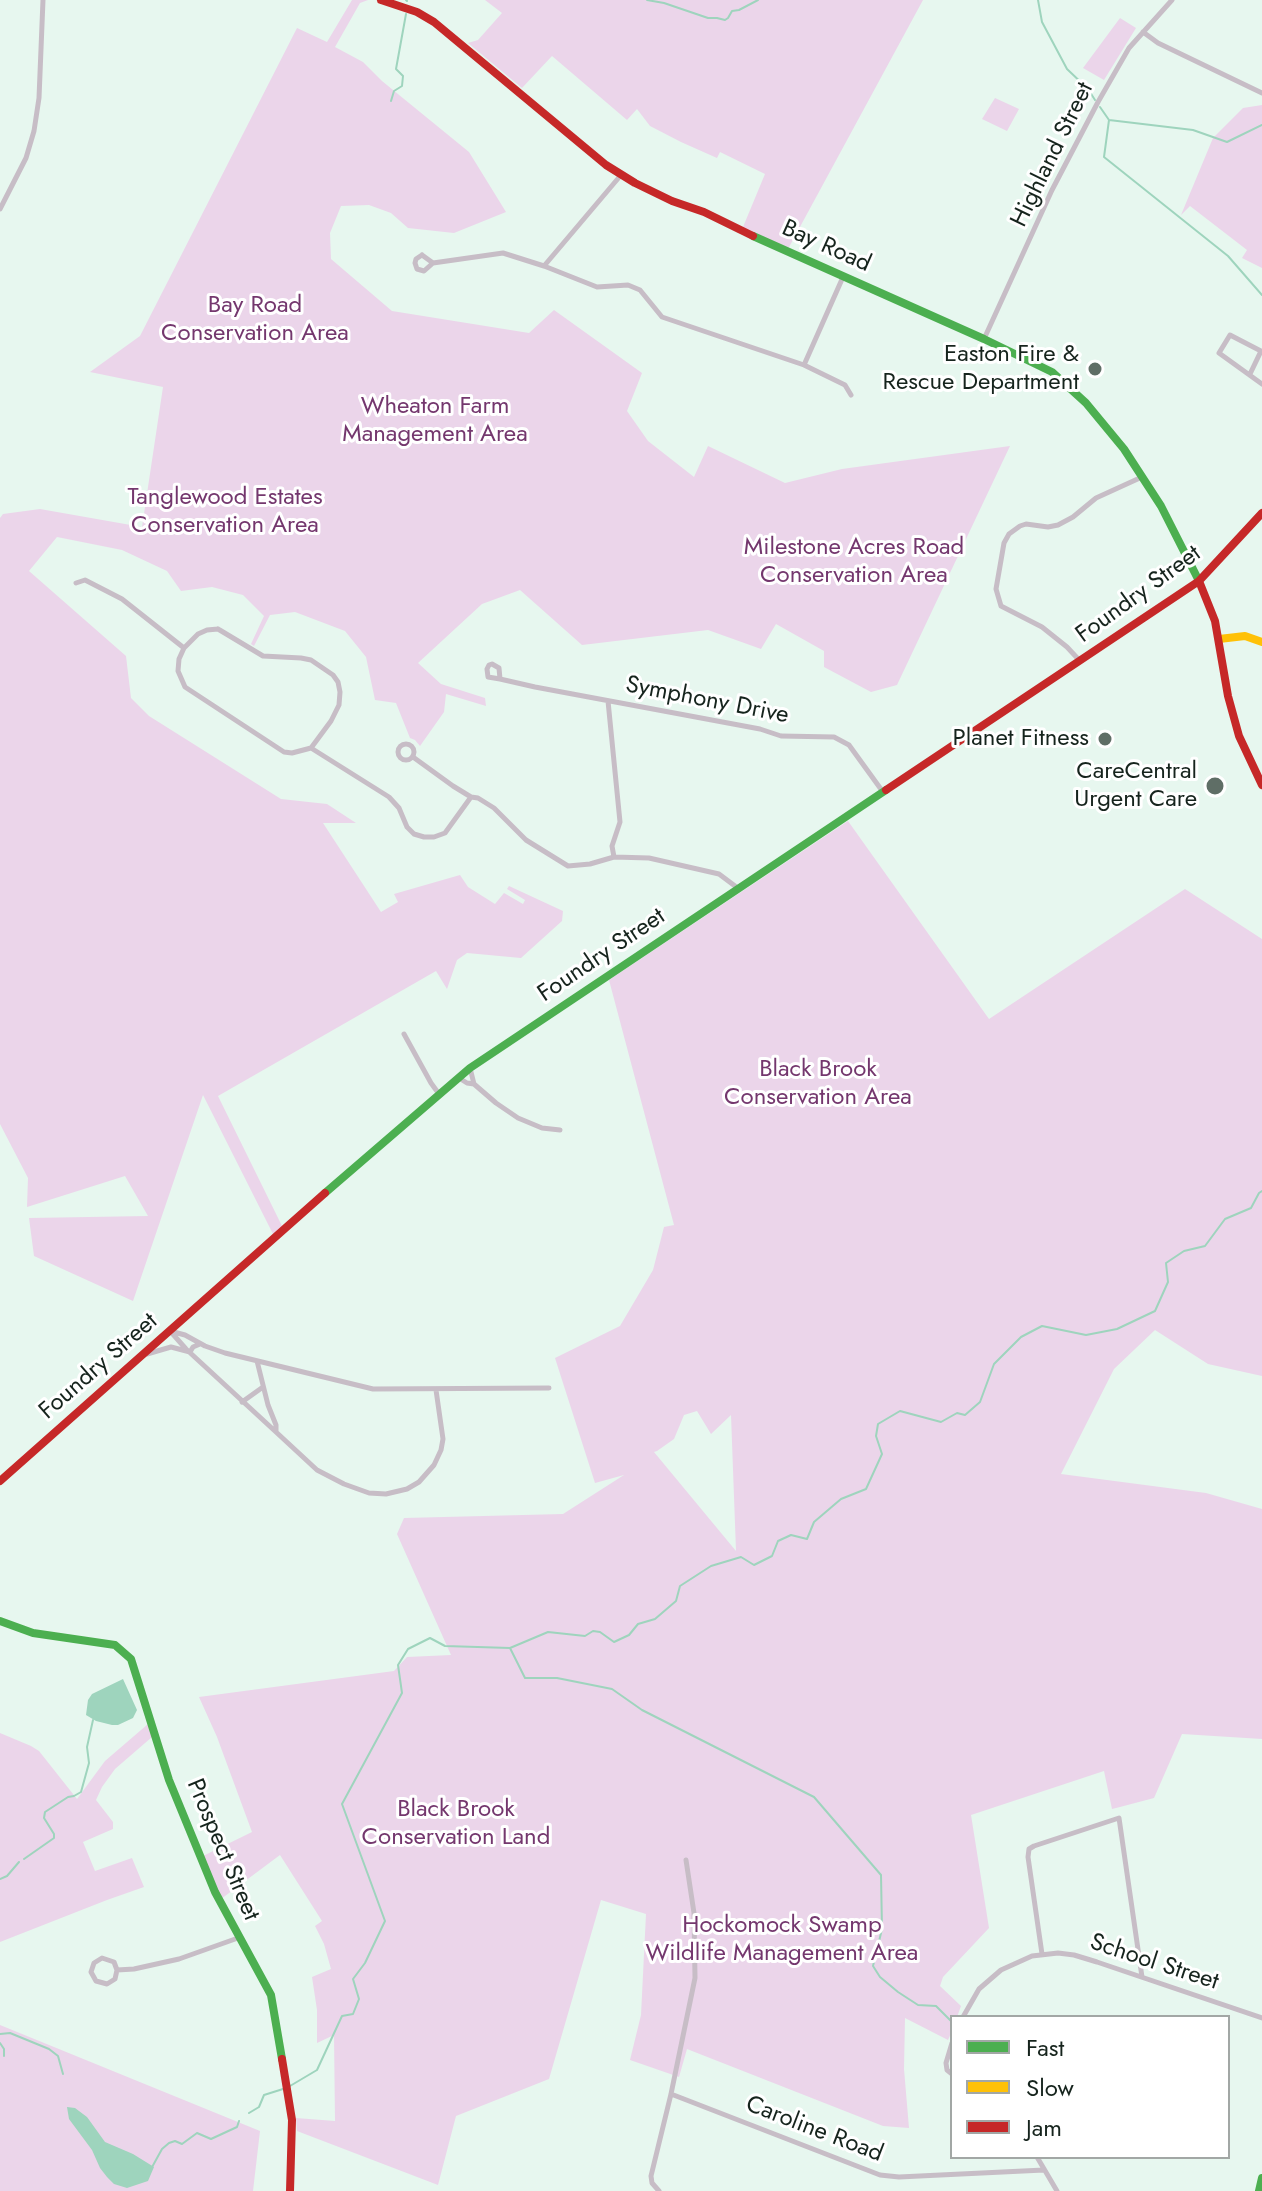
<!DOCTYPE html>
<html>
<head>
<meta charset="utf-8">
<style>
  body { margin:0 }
  #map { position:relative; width:1262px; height:2191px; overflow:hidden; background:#e7f7ef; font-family:Jost,sans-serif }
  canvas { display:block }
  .legend { position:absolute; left:950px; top:2015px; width:280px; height:144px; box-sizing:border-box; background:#fff; border:2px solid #a2a7a5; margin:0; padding:10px 14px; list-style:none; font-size:24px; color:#16241d }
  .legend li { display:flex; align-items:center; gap:16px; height:40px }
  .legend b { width:40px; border:2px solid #a2a7a5 }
</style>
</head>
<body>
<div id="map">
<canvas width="1262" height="2191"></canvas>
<ul class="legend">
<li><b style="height:10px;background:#4caf50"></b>Fast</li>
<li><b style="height:10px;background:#ffc107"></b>Slow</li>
<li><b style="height:10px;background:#c62828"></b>Jam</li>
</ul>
</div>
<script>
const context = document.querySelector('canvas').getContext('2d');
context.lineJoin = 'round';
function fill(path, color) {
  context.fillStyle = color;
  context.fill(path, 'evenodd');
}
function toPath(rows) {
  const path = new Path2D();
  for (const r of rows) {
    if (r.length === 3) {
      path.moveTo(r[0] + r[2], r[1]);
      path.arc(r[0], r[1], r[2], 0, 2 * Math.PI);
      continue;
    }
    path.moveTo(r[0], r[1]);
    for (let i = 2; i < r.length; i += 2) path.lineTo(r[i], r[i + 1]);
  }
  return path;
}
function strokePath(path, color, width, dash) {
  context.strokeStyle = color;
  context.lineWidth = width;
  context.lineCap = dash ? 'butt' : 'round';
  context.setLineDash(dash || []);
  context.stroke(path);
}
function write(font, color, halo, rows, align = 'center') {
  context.font = font + ' Jost,sans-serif';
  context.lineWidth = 6;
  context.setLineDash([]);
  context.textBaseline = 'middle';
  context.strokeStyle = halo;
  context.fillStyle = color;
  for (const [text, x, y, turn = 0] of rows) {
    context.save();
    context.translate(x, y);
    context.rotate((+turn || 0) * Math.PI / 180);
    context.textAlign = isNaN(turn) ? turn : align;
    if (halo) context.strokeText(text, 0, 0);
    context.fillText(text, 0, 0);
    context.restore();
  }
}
const green = toPath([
  [352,0,368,0,360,3,335,47,363,62,382,81,469,152,506,212,454,233,408,228,391,213,369,205,341,206,330,233,331,259,392,311,529,333,554,310,642,373,627,411,648,441,694,477,708,446,785,483,842,469,1010,446,897,685,871,692,824,667,824,651,776,624,761,649,708,630,582,645,520,590,482,604,418,663,441,684,485,698,486,706,446,694,444,712,420,746,415,740,410,738,396,703,375,700,366,657,345,631,295,612,270,615,254,646,251,644,264,616,243,595,212,587,181,591,167,571,122,550,57,537,29,571,126,656,131,698,149,716,281,799,327,804,356,823,323,823,381,912,398,902,394,894,460,875,468,887,495,904,504,893,523,904,525,900,507,889,509,886,563,911,562,921,521,958,467,953,457,960,447,989,436,971,218,1096,282,1226,273,1234,203,1095,133,1301,34,1256,29,1218,148,1216,125,1176,27,1207,28,1178,0,1124,0,518,3,514,40,509,142,527,163,387,90,372,140,336,297,28,327,42],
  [485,0,923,0,788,249,743,227,765,174,720,152,717,158,681,142,650,126,637,109,627,120,552,56,522,88,468,43,478,40,502,13],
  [1120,18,1136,28,1104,80,1083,68],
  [995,98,1019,109,1007,131,982,119],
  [1262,105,1262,268,1242,258,1247,250,1190,206,1181,215,1213,138,1243,108],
  [848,821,989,1019,1185,889,1262,939,1262,1376,1208,1364,1155,1330,1114,1369,1061,1474,1206,1493,1262,1509,1262,1739,1182,1734,1154,1798,1120,1807,1112,1809,1104,1771,971,1815,989,1928,943,1977,940,1986,961,2006,957,2017,952,2017,952,2031,948,2040,905,2018,904,2069,909,2128,883,2126,687,2049,679,2077,630,2060,641,2015,646,1914,601,1900,549,2079,456,2116,438,2185,297,2131,296,2118,335,2121,334,2035,317,2043,317,2010,312,1977,331,1969,324,1944,315,1926,322,1921,280,1855,221,1899,203,1856,252,1832,217,1737,199,1697,394,1671,407,1657,451,1655,397,1534,404,1518,563,1514,624,1475,595,1483,555,1358,620,1326,653,1270,664,1227,674,1225,609,980],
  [697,1411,711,1434,731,1415,736,1551,654,1452,657,1451,674,1439,684,1415],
  [148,1724,152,1737,115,1769,102,1787,96,1800,113,1822,113,1829,83,1842,95,1871,132,1858,144,1887,107,1900,0,1942,0,1733,31,1746,39,1751,77,1799,105,1761],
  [0,2025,260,2131,253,2191,0,2191]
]);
const water = toPath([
  [123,1679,137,1710,133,1718,118,1725,112,1725,96,1721,86,1715,88,1700,92,1694],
  [67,2107,75,2108,87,2117,105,2142,133,2154,154,2167,148,2181,127,2188,114,2184,107,2177,100,2168,92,2150,69,2119]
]);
const stream = toPath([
  [406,0,407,1],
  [647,0,664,3,708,18,717,18,725,20,728,18,732,11,739,10,758,0],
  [1038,0,1042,22,1067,69,1088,89,1095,100],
  [391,101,394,91,402,86,403,76,396,69,406,14],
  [1100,107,1109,120,1193,130,1227,142,1262,125],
  [1109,120,1104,157,1228,256,1262,295],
  [510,1648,525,1678,557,1678,612,1689,642,1710,814,1797,881,1875,882,1929,873,1966,880,1977,898,1992,918,2005,936,2006,952,2022],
  [24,1859,54,1838,54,1834,44,1818,45,1812,68,1797,74,1796,81,1792,89,1763,87,1747,93,1720],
  [0,1879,7,1876,19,1862],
  [0,2034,10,2033,49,2049,58,2056,63,2074],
  [0,2043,4,2049,4,2056],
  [290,2086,317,2070,342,2016,353,2014,359,1999,353,1979,365,1963,385,1921,342,1804,402,1693,398,1665,408,1649,430,1638,445,1646,510,1648,548,1632,585,1636,593,1631,600,1632,614,1642,629,1635,638,1624,655,1619,676,1601,680,1586,711,1566,741,1557,754,1565,772,1556,778,1541,791,1535,807,1539,814,1522,841,1499,866,1489,882,1454,876,1436,878,1424,900,1411,941,1422,957,1413,965,1415,980,1402,994,1364,1021,1337,1042,1326,1086,1335,1117,1329,1155,1311,1168,1282,1166,1263,1184,1251,1205,1246,1225,1219,1251,1208,1259,1193,1262,1191],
  [249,2113,259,2107,264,2095,283,2089],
  [151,2169,162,2149,169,2143,175,2141,182,2144,197,2133,211,2139,237,2127,239,2121]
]);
const street = toPath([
  [1143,32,1158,43,1262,93],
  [0,209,26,158,34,131,39,98,43,0],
  [422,255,433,263,424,271,417,269,415,263,416,259,422,255],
  [433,263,503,253,544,266,597,287,628,285,640,290,662,317,804,365,845,385,851,395],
  [544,266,621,175],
  [984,339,1052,190,1098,102,1129,48,1172,0],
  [804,365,843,277],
  [1250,374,1261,351,1230,335,1219,353,1262,384],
  [76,583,85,580,122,599,184,648],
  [218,629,263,656,301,658,311,660,333,675,338,682,340,692,339,705,331,721,311,748,292,753,284,752,185,687,178,671,179,659,184,648,198,634,207,630,218,629],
  [1080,661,1067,647,1042,627,1001,606,996,589,1004,543,1009,534,1020,526,1026,524,1048,527,1058,525,1073,517,1096,498,1142,477],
  [500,679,488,677,487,669,489,665,492,664,499,668,500,679,535,687,760,729,781,736,834,737,849,745,883,792],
  [608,701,620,822,612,846,614,857],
  [406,752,8],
  [311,748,389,797,399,808,407,827,414,834,424,837,434,837,445,833,471,797],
  [413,757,453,786,471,797,478,798,494,808,526,840,568,866,590,864,614,857,649,858,719,874,739,889],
  [404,1034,431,1083,439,1094],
  [459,1078,467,1083,474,1084,470,1068],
  [474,1084,496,1103,518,1118,542,1128,560,1130],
  [170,1331,185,1335,205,1346,225,1353,373,1389,549,1388],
  [171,1332,186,1349,276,1432],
  [147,1354,171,1347,190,1352,193,1347,200,1344],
  [257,1361,268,1405,276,1425,276,1432,317,1470,344,1484,369,1493,386,1494,407,1489,419,1482,434,1465,441,1450,443,1439,436,1390],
  [242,1402,263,1387],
  [1042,1954,1028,1857,1029,1849,1034,1846,1119,1818,1142,1977],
  [117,1970,115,1979,107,1984,96,1981,91,1972,94,1963,102,1958,114,1962,117,1970,134,1969,179,1959,238,1938],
  [963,2017,979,1989,1001,1970,1032,1956,1058,1953,1074,1955,1097,1962,1262,2018],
  [952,2043,946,2063,947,2070,952,2074],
  [671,2094,880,2175,899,2177,1044,2170],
  [1037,2157,1057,2191],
  [659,2191,652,2183,651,2176,671,2094,695,1978,694,1913,686,1860]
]);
const fast = toPath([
  [753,236,984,339,1052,372,1086,403,1124,449,1161,506,1199,581],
  [325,1193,470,1068,886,790],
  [0,1621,33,1633,115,1645,131,1659,169,1780,215,1892,271,1995,282,2059],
  [1259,2191,1262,2178]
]);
const slow = toPath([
  [1219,639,1245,636,1262,642]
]);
const jam = toPath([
  [381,0,417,12,434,22,606,165,635,183,672,201,704,212,753,236],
  [1262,513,1199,581,1215,621,1228,696,1239,736,1262,785],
  [886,790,1199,581],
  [0,1481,325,1193],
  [282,2059,292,2120,290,2191]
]);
const markers = [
  [1095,369,8,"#5f6e66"],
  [1105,739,8,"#5f6e66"],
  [1215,786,10,"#5f6e66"]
];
const streetNames = [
  ["Highland Street",1053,155,-64],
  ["Bay Road",826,247,24],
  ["Foundry Street",1139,595,-36],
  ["Symphony Drive",707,701,11],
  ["Foundry Street",602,956,-34],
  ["Foundry Street",99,1367,-41],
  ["Prospect Street",222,1850,67],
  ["School Street",1154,1963,18],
  ["Caroline Road",814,2130,21]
];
const parkNames = [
  ["Bay Road",255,306],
  ["Conservation Area",255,334],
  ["Wheaton Farm",435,407],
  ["Management Area",435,435],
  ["Tanglewood Estates",225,498],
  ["Conservation Area",225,526],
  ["Milestone Acres Road",854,548],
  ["Conservation Area",854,576],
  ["Black Brook",818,1070],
  ["Conservation Area",818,1098],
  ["Black Brook",456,1810],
  ["Conservation Land",456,1838],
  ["Hockomock Swamp",782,1926],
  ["Wildlife Management Area",782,1954]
];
const poiNames = [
  ["Easton Fire &",1079,355],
  ["Rescue Department",1079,383],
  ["Planet Fitness",1089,739],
  ["CareCentral",1197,772],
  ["Urgent Care",1197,800]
];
fill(green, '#ebd5ea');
fill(water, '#9ed4bd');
strokePath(stream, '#9ed4bd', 2);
strokePath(street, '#c7bdc6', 5);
strokePath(fast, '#4caf50', 8);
strokePath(slow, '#ffc107', 8);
strokePath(jam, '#c62828', 8);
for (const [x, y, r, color] of markers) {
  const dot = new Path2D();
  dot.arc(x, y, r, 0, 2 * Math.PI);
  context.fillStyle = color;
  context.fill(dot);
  strokePath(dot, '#fff', 3);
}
write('24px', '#16241d', '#fff', streetNames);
write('24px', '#74376e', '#fff', parkNames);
write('24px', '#16241d', '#fff', poiNames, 'right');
</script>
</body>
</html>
